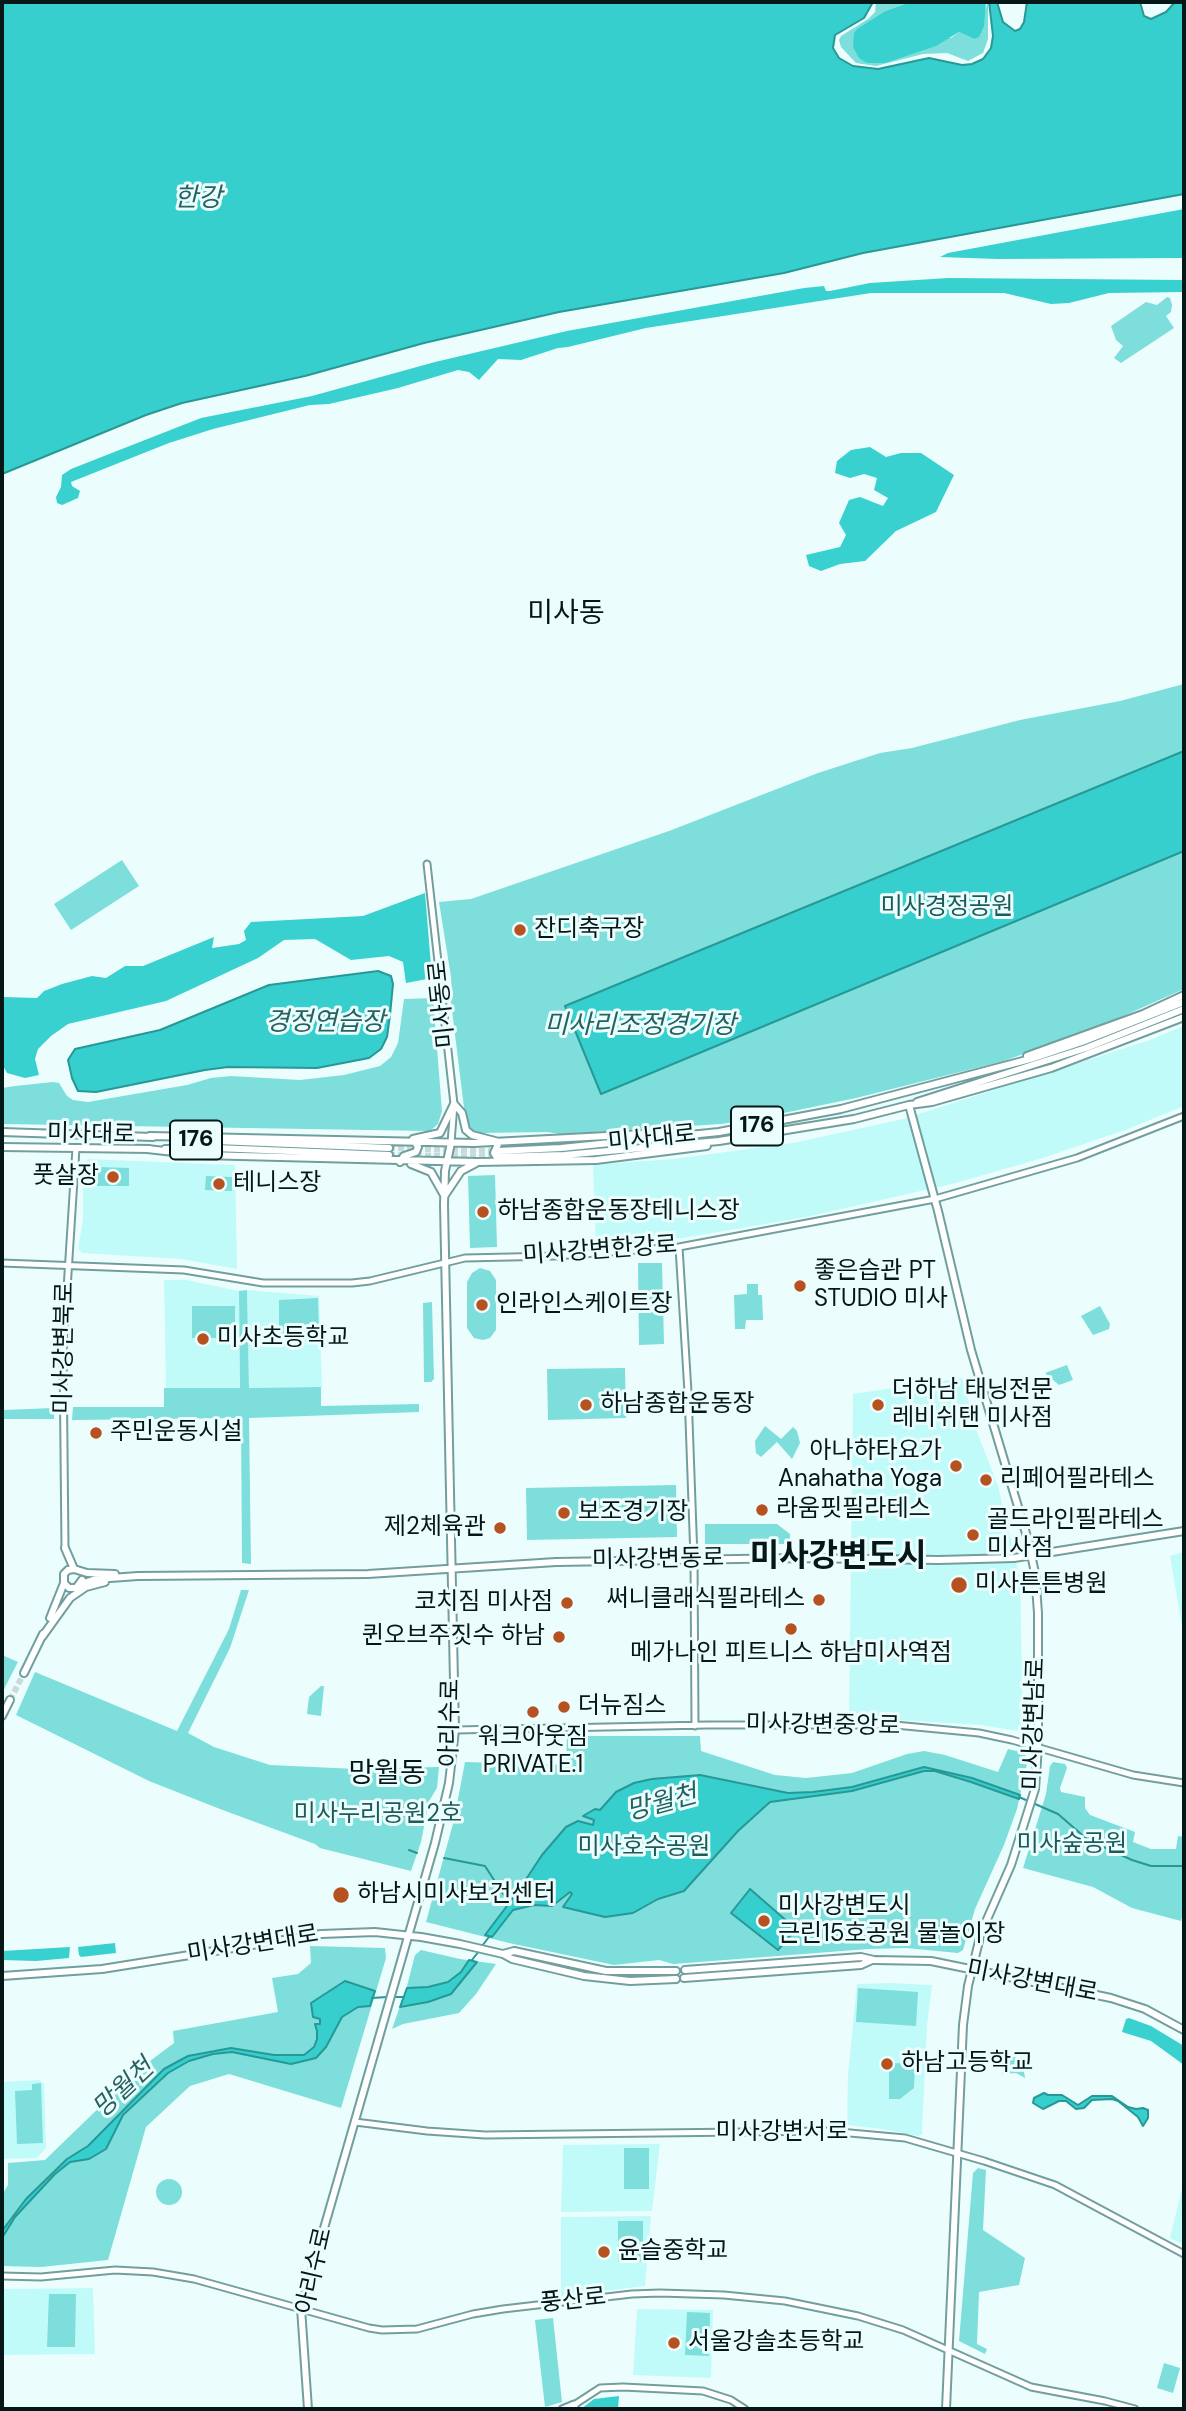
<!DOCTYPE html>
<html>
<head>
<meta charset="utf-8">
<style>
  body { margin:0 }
  #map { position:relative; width:1186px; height:2411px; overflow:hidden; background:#ebfefd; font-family:"DM Sans",sans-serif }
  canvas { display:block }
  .frame { position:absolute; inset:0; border:4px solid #051716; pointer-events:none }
</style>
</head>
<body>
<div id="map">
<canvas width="1186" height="2411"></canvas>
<div class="frame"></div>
</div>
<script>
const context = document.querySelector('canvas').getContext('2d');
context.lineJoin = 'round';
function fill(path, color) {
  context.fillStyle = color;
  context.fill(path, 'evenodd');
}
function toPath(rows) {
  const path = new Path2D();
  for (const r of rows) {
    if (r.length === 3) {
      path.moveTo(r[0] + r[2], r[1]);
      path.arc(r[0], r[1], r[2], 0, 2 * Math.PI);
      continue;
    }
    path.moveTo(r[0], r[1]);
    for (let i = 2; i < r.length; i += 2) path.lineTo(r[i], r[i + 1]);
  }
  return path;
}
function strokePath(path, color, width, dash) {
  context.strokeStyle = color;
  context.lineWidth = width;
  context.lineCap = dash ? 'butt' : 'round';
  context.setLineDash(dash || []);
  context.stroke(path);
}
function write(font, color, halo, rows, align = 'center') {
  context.font = font + ' "DM Sans","Noto Sans KR",sans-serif';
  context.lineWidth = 6;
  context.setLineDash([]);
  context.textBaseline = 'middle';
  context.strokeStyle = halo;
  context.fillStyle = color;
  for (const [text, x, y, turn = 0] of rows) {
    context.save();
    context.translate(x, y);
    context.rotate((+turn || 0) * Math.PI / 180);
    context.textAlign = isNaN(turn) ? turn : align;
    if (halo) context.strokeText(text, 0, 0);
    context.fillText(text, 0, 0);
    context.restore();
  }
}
const built = toPath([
  [1184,1026,1184,1106,1128,1129,1043,1158,952,1184,806,1217,683,1238,596,1245,593,1165,673,1159,793,1143,903,1119,1147,1041],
  [88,1159,235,1165,237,1269,181,1259,82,1253,78,1249,83,1219,83,1164],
  [164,1280,186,1280,239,1291,240,1388,166,1388],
  [247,1290,319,1296,322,1387,249,1388],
  [962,1378,977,1432,998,1486,1020,1578,1023,1727,1018,1731,981,1725,899,1720,886,1716,849,1715,853,1394],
  [1184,1552,1184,1637,1170,1556],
  [891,1983,932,1985,927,2026,922,2134,919,2136,882,2129,847,2125,848,2075,857,1984],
  [39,2080,44,2084,46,2148,37,2158,2,2159,2,2082],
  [660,2144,652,2211,561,2212,563,2145],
  [1184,2181,1184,2245,1170,2238],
  [651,2216,645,2286,561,2296,561,2217],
  [93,2288,95,2354,2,2355,2,2289],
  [637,2309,713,2310,711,2378,633,2375]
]);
const green = toPath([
  [876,2,880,4,882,2,911,2,885,11,858,28,951,38,959,32,974,39,988,2,988,39,983,53,968,61,947,53,923,54,876,66,856,63,841,47,839,40,841,36,868,19,875,12],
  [1167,297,1170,298,1172,305,1171,312,1166,316,1174,328,1121,363,1114,358,1123,346,1116,340,1111,326,1146,302,1157,305],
  [1184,684,1184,989,1112,1021,1004,1061,856,1098,755,1119,721,1124,560,1134,547,1132,480,1133,471,1130,466,1124,451,1002,452,994,451,977,439,902,471,899,669,831,818,773,880,753,912,748,1020,720,1120,701],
  [122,860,139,886,71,930,54,904],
  [433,998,442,1111,438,1124,430,1131,2,1124,2,1088,15,1086,53,1082,59,1083,67,1096,73,1100,88,1102,187,1085,211,1078,231,1076,300,1080,344,1075,380,1066,391,1057,398,1043,404,999],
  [97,1167,129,1168,129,1186,97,1186],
  [495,1175,497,1247,470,1248,468,1176],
  [206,1176,232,1177,232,1191,205,1190],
  [638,1263,662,1263,664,1344,639,1345],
  [480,1268,490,1271,496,1280,496,1330,490,1338,483,1340,474,1338,467,1328,467,1282,472,1273],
  [747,1284,758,1284,758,1295,762,1295,763,1320,746,1320,745,1329,735,1329,734,1295,747,1294],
  [247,1290,249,1388,321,1387,321,1406,419,1404,419,1412,249,1418,251,1564,242,1563,241,1418,72,1420,73,1407,164,1407,164,1388,240,1388,239,1291],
  [318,1298,319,1334,282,1334,279,1330,279,1300],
  [432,1302,434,1379,431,1382,424,1382,423,1303],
  [192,1306,235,1306,235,1338,192,1338],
  [1100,1306,1110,1324,1109,1329,1093,1335,1081,1316],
  [1067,1365,1073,1380,1059,1385,1045,1373],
  [625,1368,626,1418,548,1420,547,1369],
  [54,1408,54,1419,2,1419,2,1410],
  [765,1426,781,1439,793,1427,797,1431,800,1443,792,1459,777,1442,761,1457,756,1453,755,1441],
  [676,1485,677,1537,527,1540,526,1488],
  [705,1524,777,1524,790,1534,790,1544,705,1544],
  [241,1590,249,1590,230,1648,188,1733,214,1747,270,1765,356,1769,439,1767,437,1788,429,1801,421,1842,411,1871,320,1848,315,1844,220,1809,149,1781,16,1715,35,1672,177,1731,229,1629],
  [2,1655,18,1662,2,1693],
  [321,1686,324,1686,321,1716,307,1714,309,1697],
  [567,1736,700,1736,701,1751,775,1775,806,1778,852,1773,907,1754,924,1751,945,1755,998,1772,1008,1749,1025,1753,1027,1764,1017,1809,1004,1845,975,1909,963,1950,958,1953,906,1948,868,1949,673,1964,659,1960,614,1965,509,1943,426,1922,454,1820,465,1762,566,1765],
  [1053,1762,1065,1764,1067,1768,1060,1788,1061,1792,1085,1797,1085,1808,1090,1815,1135,1832,1133,1842,1151,1849,1176,1849,1178,1836,1184,1837,1184,1909,1181,1921,1132,1908,1093,1887,1023,1868,1046,1794,1050,1766],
  [310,1946,385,1948,386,1958,341,2108,229,2074,190,2086,146,2127,108,2260,41,2267,2,2266,2,2195,8,2185,8,2163,45,2160,138,2070,174,2043,173,2031,278,2012,272,1978,298,1974,311,1963],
  [421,1950,460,1959,496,1964,476,1994,459,2013,403,2024,392,2029,407,1986,415,1955],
  [858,1988,918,1992,916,2026,856,2022],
  [1026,2052,1023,2065,1025,2078,1016,2073,1002,2074,1004,2056],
  [893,2063,915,2064,914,2088,900,2099,889,2099,889,2069,893,2068],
  [41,2083,43,2143,17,2144,15,2091,32,2090,32,2084],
  [624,2148,649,2148,649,2189,624,2189],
  [978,2168,986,2170,983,2230,1025,2258,1019,2285,979,2292,977,2344,987,2349,985,2354,959,2341,973,2173],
  [169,2192,13],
  [618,2221,643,2221,643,2262,618,2262],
  [49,2294,76,2294,75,2347,47,2347],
  [687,2312,710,2313,709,2356,685,2355],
  [553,2318,562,2402,545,2407,535,2320],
  [1164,2363,1180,2368,1173,2393,1157,2388]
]);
const forest = toPath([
  [911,2,986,2,984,26,979,37,974,39,959,32,936,46,885,63,867,63,859,58,853,47,854,33,858,28,885,11],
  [1184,209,1184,258,998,259,940,257,948,253],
  [948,278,1184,280,1184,292,1109,293,1069,303,1051,304,1004,293,871,293,646,328,568,347,558,348,521,360,498,359,479,380,469,372,458,370,398,388,329,404,310,405,213,429,169,443,71,482,72,486,80,491,78,498,62,505,57,503,56,497,61,487,62,475,71,469,201,418,312,396,435,362,567,331,804,288,824,286,826,291,830,291,870,283],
  [870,447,886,457,901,453,921,453,954,475,936,512,896,531,865,561,840,564,821,571,809,566,806,555,840,547,846,535,839,523,849,500,860,497,883,506,888,498,874,490,877,478,864,474,850,478,835,473,837,461,851,450],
  [425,893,432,978,406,983,403,962,389,956,351,960,315,939,284,940,258,958,166,1001,68,1024,51,1036,38,1049,35,1059,39,1075,25,1078,7,1073,2,1064,2,991,4,997,37,998,44,991,62,984,92,976,106,978,125,966,143,966,214,937,212,948,239,944,246,940,244,931,251,922,363,916],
  [115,1943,116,1953,81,1957,79,1955,78,1947],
  [70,1947,69,1958,36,1961,2,1960,2,1951],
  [1129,2018,1151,2026,1184,2046,1184,2065,1151,2041,1122,2032,1126,2019],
  [619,2396,618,2409,581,2409,594,2399]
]);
const water = toPath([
  [2,2,873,2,864,18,835,35,833,48,839,58,853,66,878,69,929,58,962,65,972,64,983,59,991,48,993,36,989,2,997,2,1003,22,1015,31,1020,29,1024,22,1027,2,1140,2,1144,16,1151,19,1166,12,1175,2,1184,2,1184,194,863,253,784,273,559,312,424,343,305,376,182,403,146,415,2,474,2,2],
  [1184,751,1184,851,601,1094,565,1006,1184,751],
  [378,971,391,976,393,984,390,1015,387,1037,381,1049,369,1058,317,1068,228,1067,205,1070,96,1092,78,1091,72,1078,68,1060,75,1049,160,1030,269,985,378,971],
  [924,1767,972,1778,1020,1795,1019,1799,971,1782,935,1771,924,1771,852,1791,770,1802,738,1831,684,1891,658,1899,633,1913,605,1917,563,1907,572,1894,570,1892,552,1906,534,1905,513,1910,492,1937,485,1935,519,1890,542,1855,566,1827,578,1821,593,1825,594,1820,583,1816,595,1809,600,1810,616,1792,634,1783,652,1779,700,1775,788,1793,813,1792,852,1787,924,1767],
  [750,1889,796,1929,778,1950,731,1913,750,1889],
  [469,1960,477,1962,451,1994,428,2002,400,2007,407,1988,428,1987,448,1982,461,1972,469,1960],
  [345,1981,375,1991,370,2006,358,2007,342,2017,326,2047,316,2058,291,2064,232,2052,213,2054,189,2061,168,2073,123,2115,106,2149,89,2159,70,2162,55,2174,15,2217,2,2238,2,2231,26,2199,67,2159,88,2146,164,2069,188,2056,231,2048,274,2055,304,2055,314,2047,317,2039,317,2031,315,2024,320,2024,320,2019,313,2017,311,2003,345,1981],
  [1044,2093,1048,2095,1062,2095,1078,2105,1092,2096,1112,2096,1128,2107,1136,2109,1143,2108,1148,2110,1148,2118,1143,2126,1138,2117,1118,2101,1112,2099,1092,2100,1084,2108,1076,2109,1066,2101,1059,2101,1043,2109,1033,2103,1034,2098,1044,2093]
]);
const stream = toPath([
  [1019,1797,1058,1814,1088,1840,1132,1860,1151,1866,1184,1866],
  [409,1850,417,1853],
  [444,1858,485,1866,509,1903],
  [482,1946,489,1937],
  [472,1960,479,1951],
  [393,1997,404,1997],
  [372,1998,387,1997]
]);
const majorTunnel = toPath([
  [389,1148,498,1151],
  [389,1155,499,1157],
  [10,1700,24,1673]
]);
const minor = toPath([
  [427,864,454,1104,451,1143],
  [679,1247,688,1392,694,1559,695,1726],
  [2,1263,184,1270,263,1283,352,1283,370,1281,465,1258,555,1256,679,1247,935,1199,1077,1158,1184,1116],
  [65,1548,63,1352,76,1148],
  [455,1730,707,1725,895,1725,979,1733,1012,1740,1133,1775,1184,1783],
  [355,2122,427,2131,485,2135,828,2131,905,2138,984,2161,1055,2185,1184,2254],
  [2,2276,41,2277,115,2270,153,2272,194,2279,369,2328,382,2330,417,2329,473,2314,503,2309,632,2294,660,2293,724,2295,785,2301,858,2316,903,2330,1031,2387,1105,2401,1135,2409],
  [562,2409,574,2404],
  [572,2409,577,2403,600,2388,623,2387,703,2391,731,2400,745,2409]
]);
const major = toPath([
  [1027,1056,1143,1014,1184,995],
  [917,1102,1086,1048,1184,1009],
  [909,1105,938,1211,971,1350,1028,1540,1035,1573,1038,1613,1038,1746,1035,1789,1011,1865,981,1933,968,1986,963,2025,946,2409],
  [2,1132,153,1137],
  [150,1136,474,1143,682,1132],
  [413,1139,440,1133,454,1104,462,1113,466,1130,472,1135,499,1142,494,1153,499,1161],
  [192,1140,389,1148],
  [2,1147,150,1149],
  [147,1149,201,1155,477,1162,596,1160,707,1146],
  [165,1149,215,1148,389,1155],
  [498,1151,561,1148,719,1132,841,1109,1034,1058,1082,1042,1184,1002],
  [499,1157,564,1155,719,1141,854,1119,909,1105,932,1102,1051,1068,1184,1017],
  [400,1162,404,1156,416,1152,418,1147,415,1142],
  [411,1164,431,1172,444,1195],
  [445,1195,461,1171,476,1163],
  [65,1548,74,1569,87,1573,115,1574],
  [74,1569,68,1570,64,1574,64,1583,69,1588,76,1588,82,1580],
  [81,1584,96,1579,138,1576,368,1574,556,1562,798,1558,939,1560,1014,1558,1184,1531],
  [50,1618,64,1583],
  [42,1637,70,1598,86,1587,105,1582],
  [24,1673,43,1634],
  [2,1716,10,1700],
  [503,1954,514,1951,606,1971,676,1971],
  [685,1970,861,1957,874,1960,931,1961,1111,1998,1145,2009,1184,2030],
  [2,1976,102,1969,321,1934,375,1932,421,1937,460,1944,503,1954,512,1959,584,1976,630,1981,676,1979],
  [684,1978,861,1965,872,1960],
  [308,2409,301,2308,435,1843,449,1783,455,1730,444,1205,445,1171,451,1143]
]);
const markers = [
  [520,930,7,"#b65120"],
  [113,1177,7,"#b65120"],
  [219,1184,7,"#b65120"],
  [483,1212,7,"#b65120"],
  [800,1286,7,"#b65120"],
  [482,1305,7,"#b65120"],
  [203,1339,7,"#b65120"],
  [586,1405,7,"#b65120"],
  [878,1405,7,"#b65120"],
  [96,1433,7,"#b65120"],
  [956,1466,7,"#b65120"],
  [986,1480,7,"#b65120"],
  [762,1510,7,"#b65120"],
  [564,1513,7,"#b65120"],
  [500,1528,7,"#b65120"],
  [973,1535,7,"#b65120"],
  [959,1585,9,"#b65120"],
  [819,1600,7,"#b65120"],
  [567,1603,7,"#b65120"],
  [791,1629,7,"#b65120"],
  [559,1637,7,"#b65120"],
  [564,1707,7,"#b65120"],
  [533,1712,7,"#b65120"],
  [341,1895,9,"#b65120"],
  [764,1921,7,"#b65120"],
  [887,2064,7,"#b65120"],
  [604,2252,7,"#b65120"],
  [674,2343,7,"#b65120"]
];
const shields = [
  [757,1126,52],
  [196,1140,52]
];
const shieldNames = [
  ["176",757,1126],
  ["176",196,1140]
];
const parkNames = [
  ["미사경정공원",947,908],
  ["미사누리공원2호",378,1815],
  ["미사숲공원",1072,1845],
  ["미사호수공원",644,1848]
];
const poiNames = [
  ["잔디축구장",534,930],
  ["풋살장",99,1177,"right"],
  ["테니스장",233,1184],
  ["하남종합운동장테니스장",497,1212],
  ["좋은습관 PT",814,1272],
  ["STUDIO 미사",814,1300],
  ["인라인스케이트장",496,1305],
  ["미사초등학교",217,1339],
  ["더하남 태닝전문",892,1391],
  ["레비쉬탠 미사점",892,1419],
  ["하남종합운동장",600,1405],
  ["주민운동시설",110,1433],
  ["아나하타요가",942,1452,"right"],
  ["Anahatha Yoga",942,1480,"right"],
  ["리페어필라테스",1000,1480],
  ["라움핏필라테스",776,1510],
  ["보조경기장",578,1513],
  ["골드라인필라테스",987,1521],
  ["미사점",987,1549],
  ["제2체육관",486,1528,"right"],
  ["미사튼튼병원",975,1585],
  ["써니클래식필라테스",805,1600,"right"],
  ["코치짐 미사점",553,1603,"right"],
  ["퀸오브주짓수 하남",545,1637,"right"],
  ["메가나인 피트니스 하남미사역점",791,1654,"center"],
  ["더뉴짐스",578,1707],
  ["워크아웃짐",533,1738,"center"],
  ["PRIVATE.1",533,1766,"center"],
  ["하남시미사보건센터",357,1895],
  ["미사강변도시",778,1907],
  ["근린15호공원 물놀이장",778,1935],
  ["하남고등학교",901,2064],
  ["윤슬중학교",618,2252],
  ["서울강솔초등학교",688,2343]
];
const streetNames = [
  ["미사동로",443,1004,-96],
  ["미사대로",91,1135,1],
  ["미사대로",652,1139,-6],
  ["미사강변한강로",600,1251,-4],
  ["미사강변북로",65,1348,-89],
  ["미사강변동로",658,1560,-1],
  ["아리수로",451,1723,-89],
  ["미사강변남로",1035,1724,-88],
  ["미사강변중앙로",823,1726,1],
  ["미사강변대로",253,1945,-9],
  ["미사강변대로",1032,1982,11],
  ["미사강변서로",782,2133],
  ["아리수로",315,2271,-77],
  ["풍산로",573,2301,-6]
];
const waterNames = [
  ["한강",198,199],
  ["경정연습장",325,1023],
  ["미사리조정경기장",640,1026],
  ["망월천",662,1804,-15],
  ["망월천",124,2089,-43]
];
const quarterNames = [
  ["미사동",566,615],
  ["망월동",387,1775]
];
const districtNames = [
  ["미사강변도시",838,1558]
];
fill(built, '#c1fbf9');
fill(green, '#7ddedb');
fill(forest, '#38d1cf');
fill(water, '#36cfcd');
strokePath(water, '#279896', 2);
strokePath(stream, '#279896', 2);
strokePath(majorTunnel, '#c8dbda', 6, [6, 3]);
strokePath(minor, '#729f9e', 9);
strokePath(major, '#729f9e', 10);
strokePath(minor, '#fff', 5);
strokePath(major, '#fff', 6);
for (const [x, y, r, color] of markers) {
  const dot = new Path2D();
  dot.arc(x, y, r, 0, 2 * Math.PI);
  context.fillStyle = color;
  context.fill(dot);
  strokePath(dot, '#ebfefd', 2.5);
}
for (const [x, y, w] of shields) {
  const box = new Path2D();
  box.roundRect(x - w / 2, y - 19.5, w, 39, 5);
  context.fillStyle = '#ebfefd';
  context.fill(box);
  strokePath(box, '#051716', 2);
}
write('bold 23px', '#051716', null, shieldNames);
write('24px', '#1e5a59', '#ebfefd', parkNames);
write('24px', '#051716', '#ebfefd', poiNames, 'left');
write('24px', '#051716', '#ebfefd', streetNames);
write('italic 26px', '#276261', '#ebfefd', waterNames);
write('28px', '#051716', '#ebfefd', quarterNames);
write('bold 32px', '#051716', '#ebfefd', districtNames);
</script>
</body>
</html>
